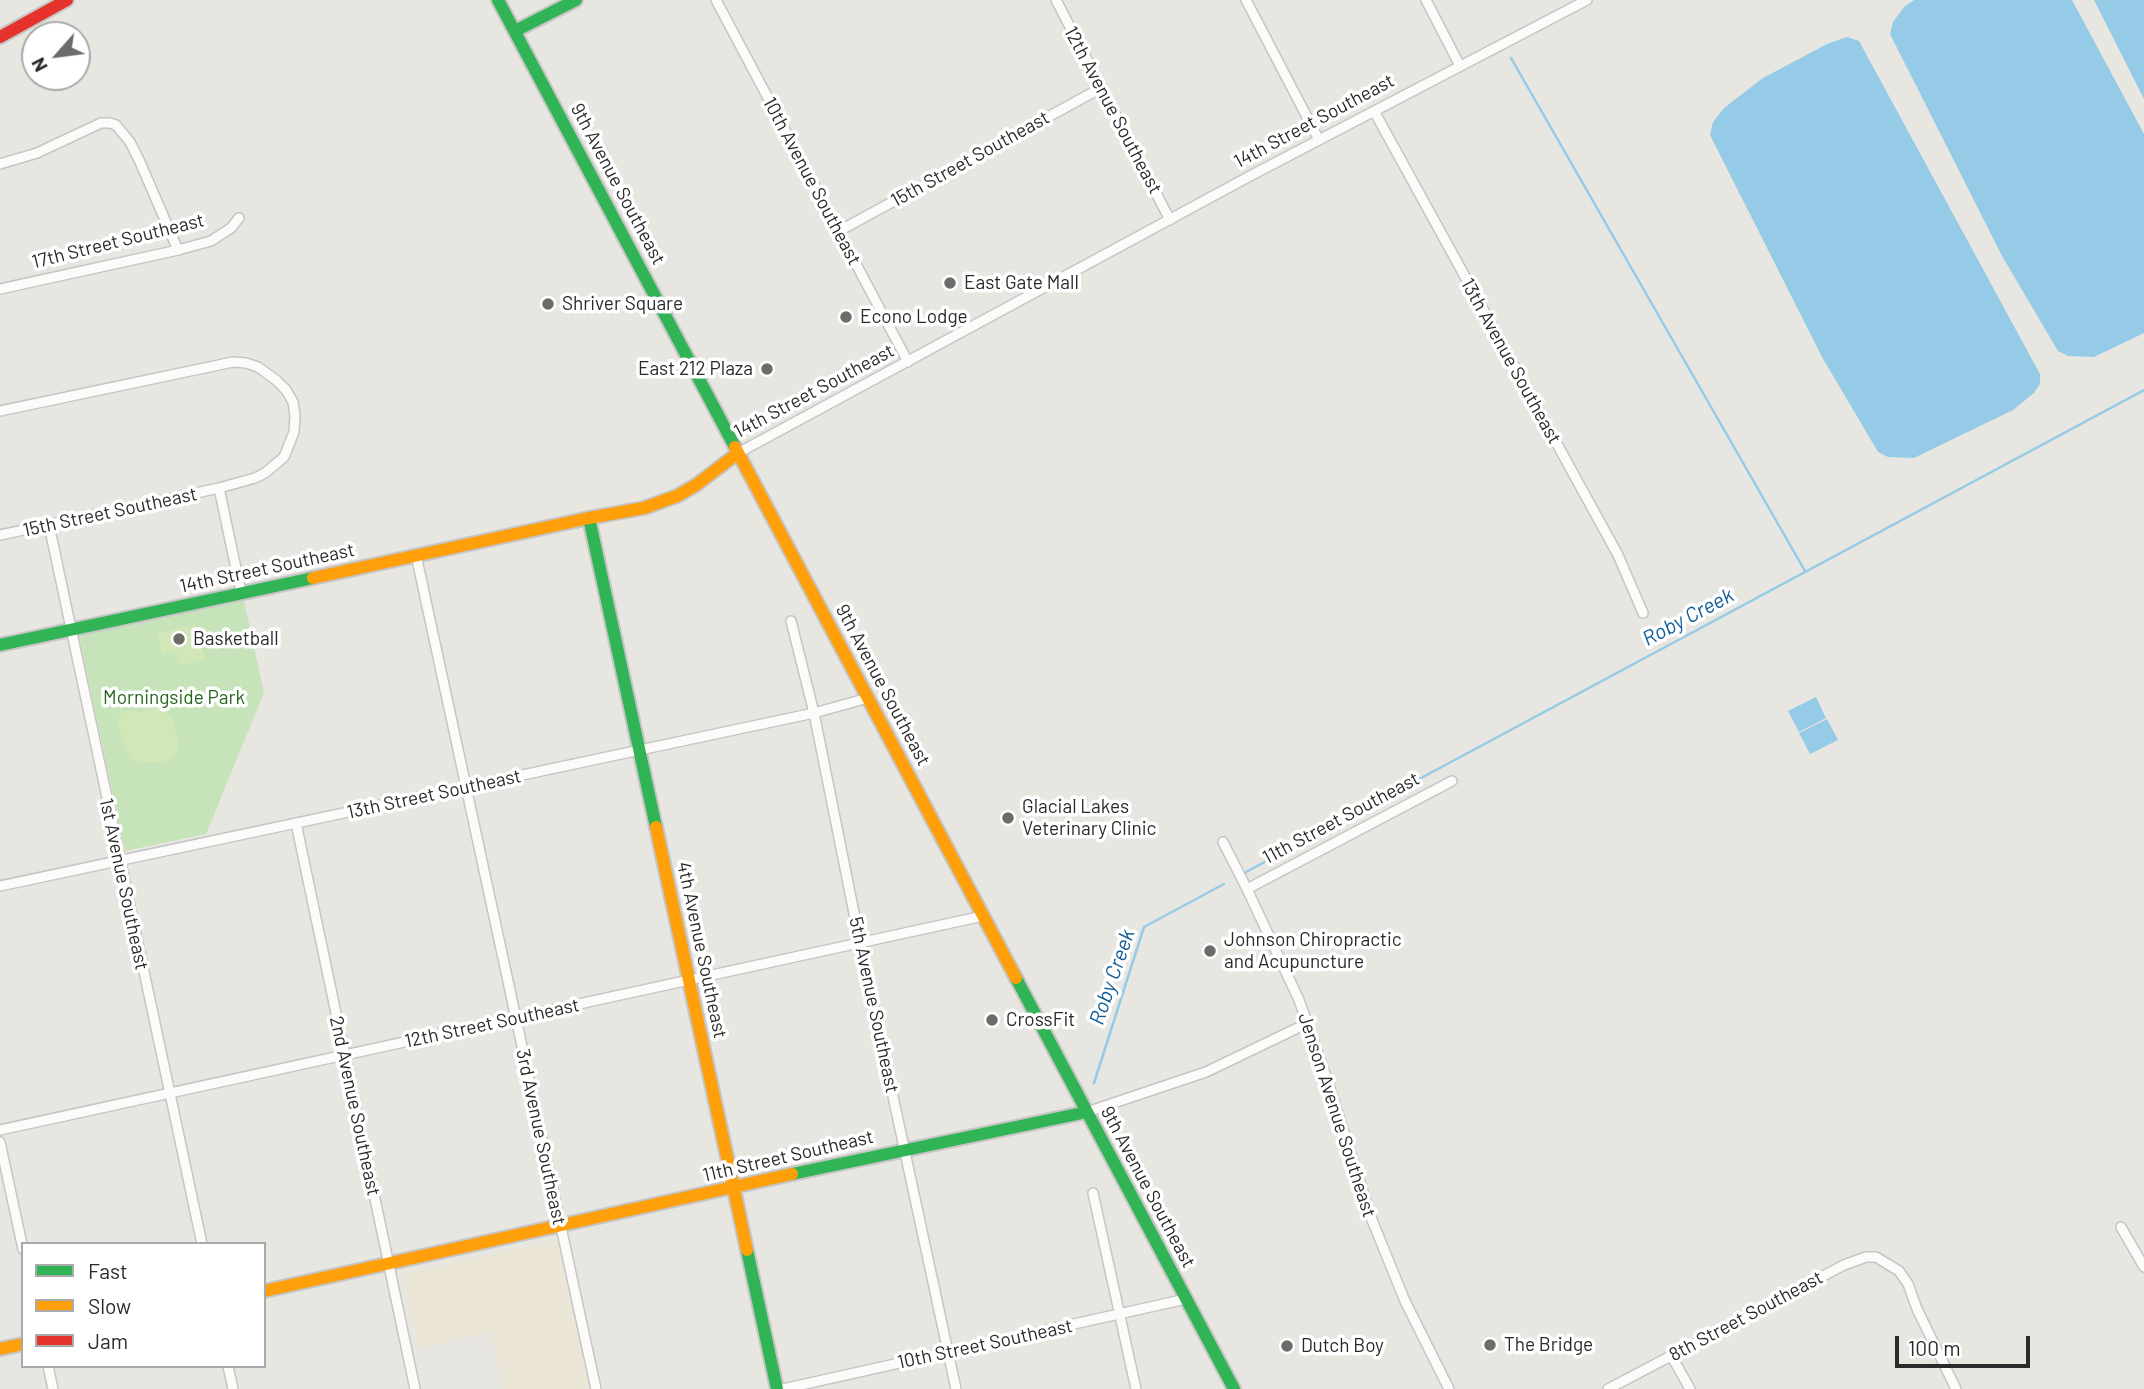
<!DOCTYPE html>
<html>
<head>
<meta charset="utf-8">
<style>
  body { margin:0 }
  #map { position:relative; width:2144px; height:1389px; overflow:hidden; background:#e8e6e0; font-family:Barlow,sans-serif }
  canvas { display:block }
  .legend { position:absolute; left:21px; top:1242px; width:245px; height:126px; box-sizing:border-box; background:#fff; border:2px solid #aaa; margin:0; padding:9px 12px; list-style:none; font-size:21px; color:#2a2a2a }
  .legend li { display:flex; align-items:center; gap:14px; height:35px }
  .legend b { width:35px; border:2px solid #aaa }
  .north { position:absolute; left:21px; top:21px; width:70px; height:70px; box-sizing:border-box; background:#fff; border:2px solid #aaa; border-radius:50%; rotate:242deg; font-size:19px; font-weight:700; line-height:28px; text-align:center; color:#2a2a2a }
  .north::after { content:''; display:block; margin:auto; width:24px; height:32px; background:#6c6c6a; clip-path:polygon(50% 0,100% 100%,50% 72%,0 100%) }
  .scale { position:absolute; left:1895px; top:1336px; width:135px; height:32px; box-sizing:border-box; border:4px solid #2a2a2a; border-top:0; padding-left:9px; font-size:21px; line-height:24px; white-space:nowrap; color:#2a2a2a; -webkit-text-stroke:5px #fff; paint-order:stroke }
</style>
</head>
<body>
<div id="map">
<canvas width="2144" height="1389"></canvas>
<ul class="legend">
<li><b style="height:9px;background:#30b455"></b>Fast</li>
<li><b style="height:9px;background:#ff9f0a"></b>Slow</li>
<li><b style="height:9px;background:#e5322d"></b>Jam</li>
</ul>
<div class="north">N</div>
<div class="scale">100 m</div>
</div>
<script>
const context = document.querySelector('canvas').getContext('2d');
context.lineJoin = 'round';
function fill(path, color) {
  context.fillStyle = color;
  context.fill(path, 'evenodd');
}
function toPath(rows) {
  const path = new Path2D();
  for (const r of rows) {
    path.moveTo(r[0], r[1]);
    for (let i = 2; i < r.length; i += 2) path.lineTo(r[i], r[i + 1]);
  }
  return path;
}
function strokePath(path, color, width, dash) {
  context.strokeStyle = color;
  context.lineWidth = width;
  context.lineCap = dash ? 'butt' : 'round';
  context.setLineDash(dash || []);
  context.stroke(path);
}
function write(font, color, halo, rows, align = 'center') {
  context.font = font + ' Barlow,sans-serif';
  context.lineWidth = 7;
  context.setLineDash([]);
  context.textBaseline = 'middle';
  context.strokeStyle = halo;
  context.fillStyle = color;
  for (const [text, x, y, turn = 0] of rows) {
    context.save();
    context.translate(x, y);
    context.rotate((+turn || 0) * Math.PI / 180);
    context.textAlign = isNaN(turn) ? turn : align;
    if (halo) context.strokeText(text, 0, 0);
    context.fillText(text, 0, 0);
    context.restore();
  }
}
const education = toPath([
  [556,1240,590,1389,504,1389,491,1332,419,1348,402,1274]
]);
const green = toPath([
  [244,601,264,693,206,834,125,851,79,636]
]);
const pitch = toPath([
  [196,624,205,659,181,665,177,652,162,655,157,633],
  [156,708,165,710,174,721,178,741,177,753,173,758,163,763,134,761,131,758,119,730,118,719,120,714,133,709,140,712]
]);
const water = toPath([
  [1914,0,2072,0,2144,134,2144,333,2094,357,2068,356,2058,351,2002,256,1890,34,1893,22,1904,7],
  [2094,0,2144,0,2144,99],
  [1847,37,1859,41,2040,374,2040,384,2034,393,2013,410,1914,458,1888,457,1878,452,1822,357,1710,135,1713,122,1724,108,1763,78,1827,44],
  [1816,697,1826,718,1799,732,1788,711],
  [1827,719,1838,740,1810,754,1799,733]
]);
const stream = toPath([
  [1511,58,1805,571],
  [1246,872,2144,390],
  [1094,1083,1144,927,1224,884]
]);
const street = toPath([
  [716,0,908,362],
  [1056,0,1170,220],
  [1246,0,1319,140],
  [1426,0,1460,66],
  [1374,111,1618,555,1643,613],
  [0,164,37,153,101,123,110,123,116,125,130,142,140,162,178,250],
  [839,231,1101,88],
  [0,289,178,250,211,241,231,228,239,218],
  [0,411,233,362,246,363,258,367,276,380,286,390,293,402,295,416,294,432,284,457,265,473,255,478,219,488,0,535],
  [738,453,1250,176,1587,0],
  [219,488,241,592],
  [49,525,202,1244],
  [416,555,596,1389],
  [791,621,814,713,860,943,956,1389],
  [296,823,415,1389],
  [1223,842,1247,889,1299,1000,1327,1079,1372,1220,1405,1301,1449,1389],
  [0,886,814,713,868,698],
  [1247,889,1452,781],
  [1087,1112,1206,1072,1308,1023],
  [0,1130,983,916],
  [0,1142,23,1249],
  [1093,1193,1136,1389],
  [2121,1227,2144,1267],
  [1671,1355,1690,1389],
  [48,1366,53,1389],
  [228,1366,233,1389],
  [783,1389,1186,1299],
  [1608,1389,1844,1265,1866,1257,1876,1257,1899,1271,1908,1284,1917,1309,1956,1389]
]);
const fast = toPath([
  [498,0,735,447],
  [515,31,576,0],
  [589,518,656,827],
  [0,645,313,578],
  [1016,978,1234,1389],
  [792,1174,1087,1112],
  [747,1250,777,1389]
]);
const slow = toPath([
  [735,447,1016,978],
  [313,578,589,518,644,508,677,496,696,485,738,453],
  [656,827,747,1250],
  [264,1291,792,1174],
  [0,1349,23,1344]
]);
const jam = toPath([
  [0,37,67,0]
]);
const markers = [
  [950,283,7,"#6c6c6a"],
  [548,304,7,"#6c6c6a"],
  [846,317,7,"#6c6c6a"],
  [767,369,7,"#6c6c6a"],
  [179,639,7,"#6c6c6a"],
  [1008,818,7,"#6c6c6a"],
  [1210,951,7,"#6c6c6a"],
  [992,1020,7,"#6c6c6a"],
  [1490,1345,7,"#6c6c6a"],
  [1287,1346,7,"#6c6c6a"]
];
const streetNames = [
  ["12th Avenue Southeast",1113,110,62],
  ["14th Street Southeast",1314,121,-28],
  ["15th Street Southeast",970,159,-29],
  ["10th Avenue Southeast",812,181,62],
  ["9th Avenue Southeast",618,184,62],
  ["17th Street Southeast",118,241,-14],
  ["13th Avenue Southeast",1511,361,61],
  ["14th Street Southeast",814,391,-28],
  ["15th Street Southeast",110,512,-12],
  ["14th Street Southeast",267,568,-12],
  ["9th Avenue Southeast",883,685,62],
  ["13th Street Southeast",434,794,-12],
  ["11th Street Southeast",1341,818,-28],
  ["1st Avenue Southeast",124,884,78],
  ["4th Avenue Southeast",702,950,78],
  ["5th Avenue Southeast",874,1005,78],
  ["12th Street Southeast",492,1023,-12],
  ["2nd Avenue Southeast",355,1106,78],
  ["Jenson Avenue Southeast",1337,1115,72],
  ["3rd Avenue Southeast",541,1137,78],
  ["11th Street Southeast",788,1156,-13],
  ["9th Avenue Southeast",1148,1187,62],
  ["8th Street Southeast",1746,1316,-28],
  ["10th Street Southeast",985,1344,-12]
];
const poiNames = [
  ["East Gate Mall",964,283],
  ["Shriver Square",562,304],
  ["Econo Lodge",860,317],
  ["East 212 Plaza",753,369,"right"],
  ["Basketball",193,639],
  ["Glacial Lakes",1022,807],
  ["Veterinary Clinic",1022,829],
  ["Johnson Chiropractic",1224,940],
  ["and Acupuncture",1224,962],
  ["CrossFit",1006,1020],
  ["The Bridge",1504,1345],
  ["Dutch Boy",1301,1346]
];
const parkNames = [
  ["Morningside Park",174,698]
];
const waterNames = [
  ["Roby Creek",1688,617,-28],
  ["Roby Creek",1112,977,-71]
];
fill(education, '#ebe6d6');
fill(green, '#c7e3ba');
fill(pitch, '#d1e7b8');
fill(water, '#96cbe8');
strokePath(stream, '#96cbe8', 2.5);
strokePath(street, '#c6c5c5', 12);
strokePath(fast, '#c6c5c5', 16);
strokePath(slow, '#c6c5c5', 16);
strokePath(jam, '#c6c5c5', 16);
strokePath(street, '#fcfbfa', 9);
strokePath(fast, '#30b455', 12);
strokePath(slow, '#ff9f0a', 12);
strokePath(jam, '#e5322d', 12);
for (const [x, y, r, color] of markers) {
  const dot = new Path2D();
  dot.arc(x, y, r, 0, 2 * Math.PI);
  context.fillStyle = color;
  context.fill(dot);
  strokePath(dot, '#fff', 2.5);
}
write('19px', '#2a2a2a', '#fff', streetNames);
write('19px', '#2a2a2a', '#fff', poiNames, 'left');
write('19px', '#25661c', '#fff', parkNames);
write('italic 21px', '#115d98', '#fff', waterNames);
</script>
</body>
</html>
